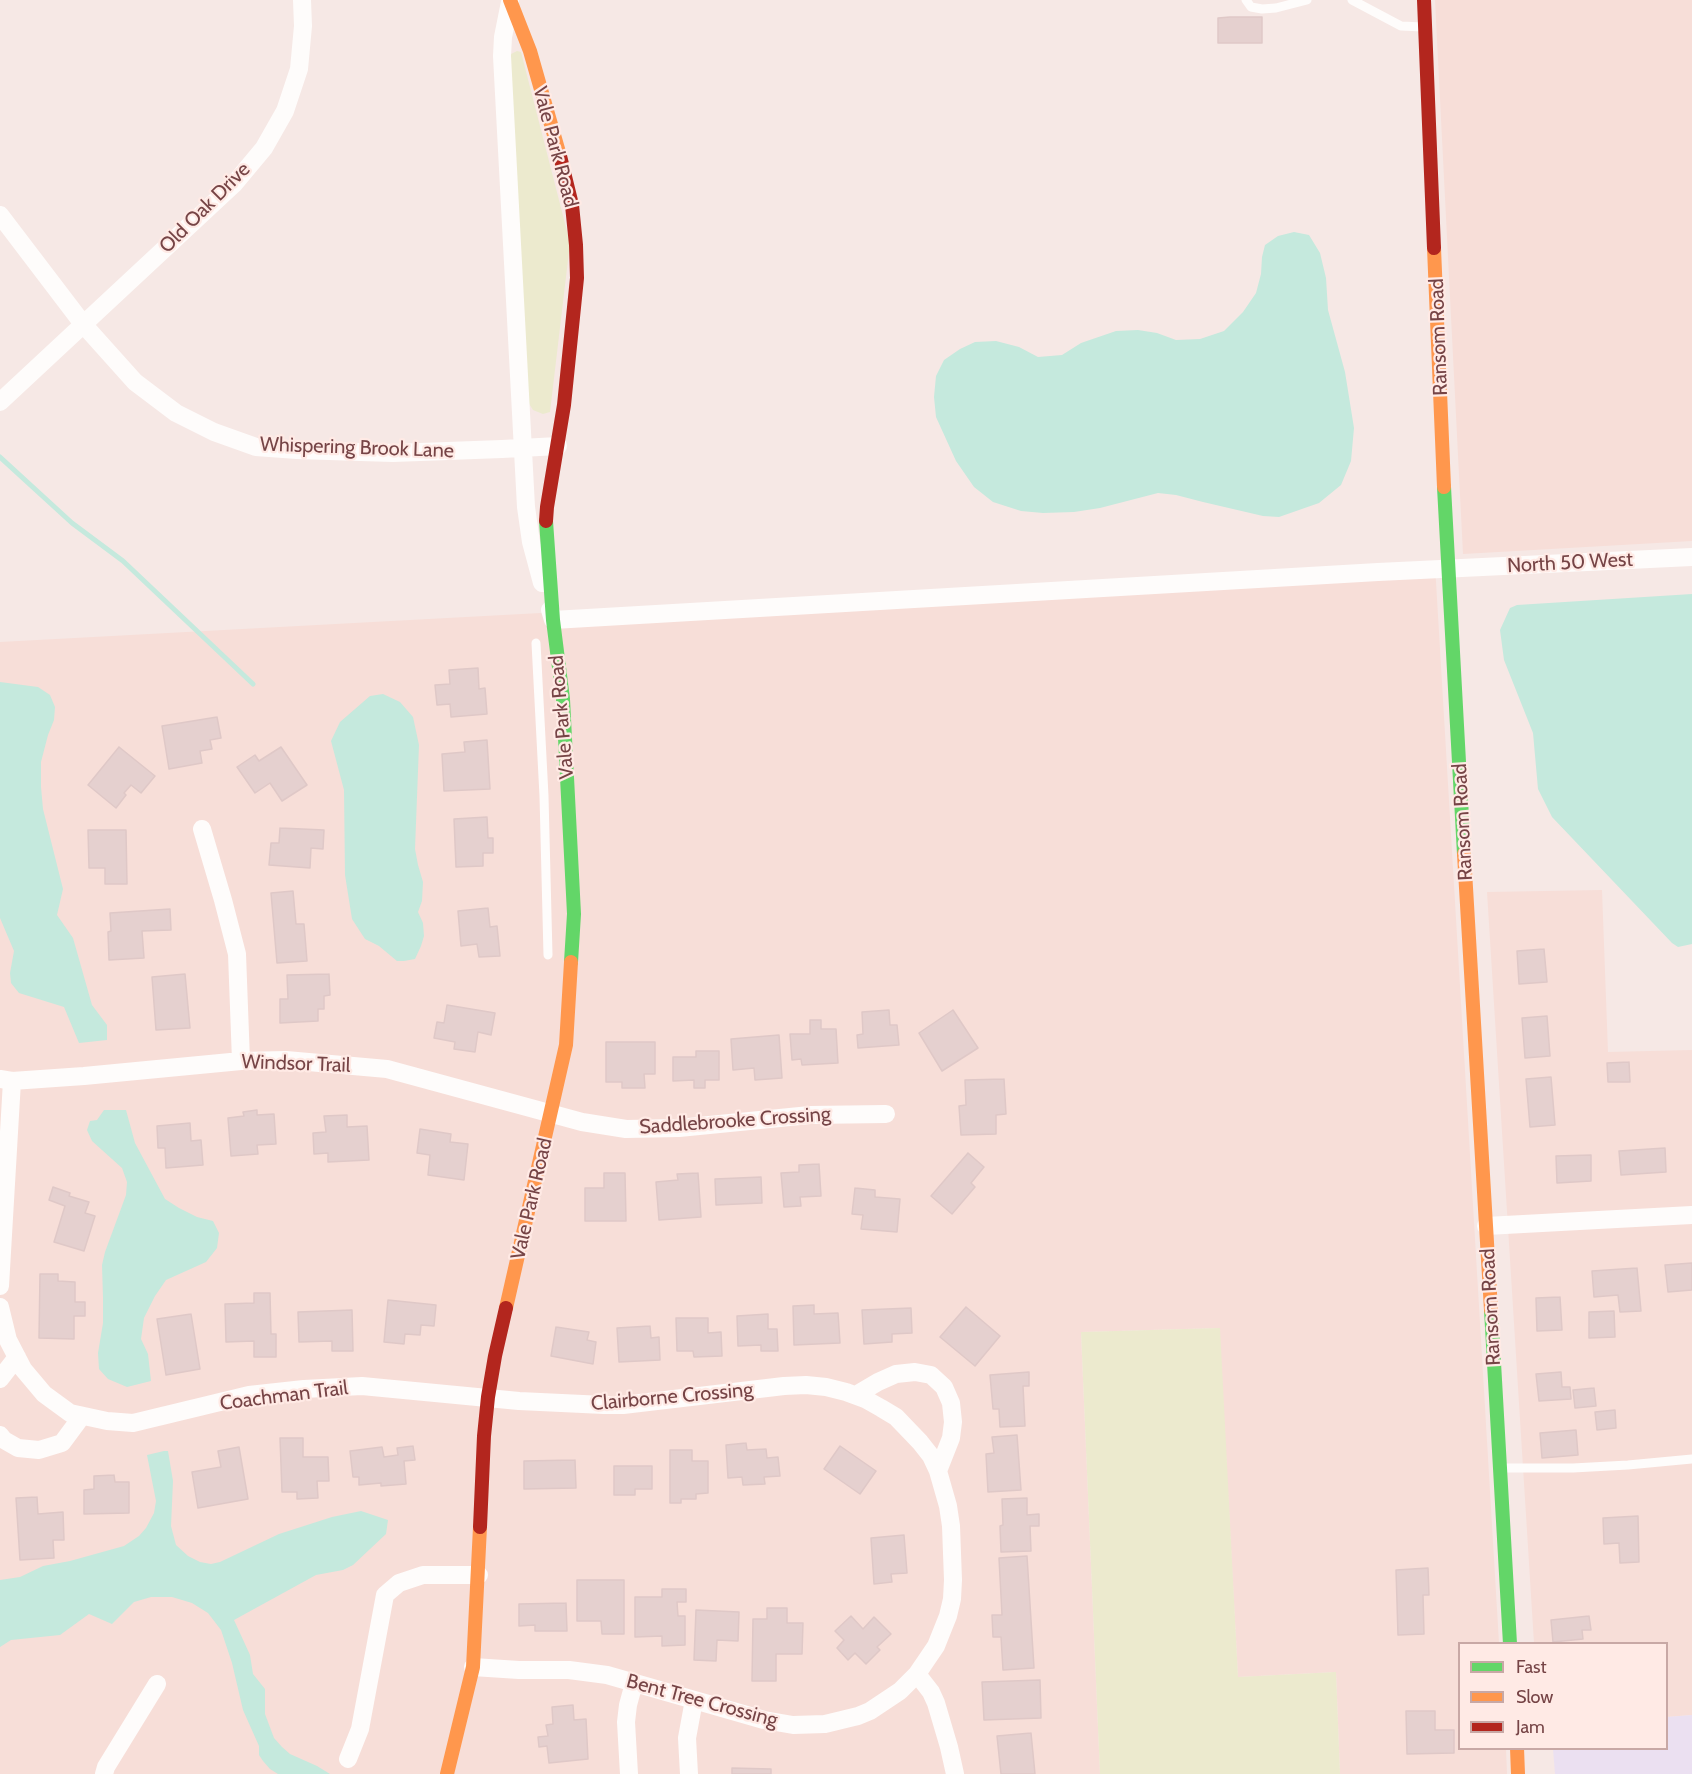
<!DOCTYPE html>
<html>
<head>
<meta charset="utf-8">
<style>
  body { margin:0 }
  #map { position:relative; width:1692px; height:1774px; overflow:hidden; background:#f6e8e5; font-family:Cabin,sans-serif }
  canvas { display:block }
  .legend { position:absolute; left:1458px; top:1642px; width:210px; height:108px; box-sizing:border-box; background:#ffeae5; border:2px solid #c8a8a5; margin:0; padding:8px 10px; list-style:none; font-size:18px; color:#764446 }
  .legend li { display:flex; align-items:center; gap:12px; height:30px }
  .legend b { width:30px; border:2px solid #c8a8a5 }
</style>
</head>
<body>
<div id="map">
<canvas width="1692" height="1774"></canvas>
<ul class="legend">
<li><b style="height:8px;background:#63d668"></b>Fast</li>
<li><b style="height:8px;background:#ff974d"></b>Slow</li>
<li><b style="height:8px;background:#b3261e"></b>Jam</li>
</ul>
</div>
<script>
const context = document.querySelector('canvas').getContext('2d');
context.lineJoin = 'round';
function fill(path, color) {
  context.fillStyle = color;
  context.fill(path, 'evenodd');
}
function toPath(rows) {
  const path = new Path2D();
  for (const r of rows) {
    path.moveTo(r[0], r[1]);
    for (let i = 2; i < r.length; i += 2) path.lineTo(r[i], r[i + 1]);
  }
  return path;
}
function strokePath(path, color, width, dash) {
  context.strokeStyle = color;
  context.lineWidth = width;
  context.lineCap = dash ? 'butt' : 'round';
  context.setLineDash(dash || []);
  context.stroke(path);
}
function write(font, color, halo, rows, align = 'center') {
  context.font = font + ' Cabin,sans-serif';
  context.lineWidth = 4.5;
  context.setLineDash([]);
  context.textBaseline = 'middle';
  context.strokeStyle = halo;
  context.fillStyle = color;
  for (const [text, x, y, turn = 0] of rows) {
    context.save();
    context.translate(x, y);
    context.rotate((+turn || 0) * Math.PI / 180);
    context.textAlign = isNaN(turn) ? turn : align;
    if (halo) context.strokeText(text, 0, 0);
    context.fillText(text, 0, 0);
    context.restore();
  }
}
const residential = toPath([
  [1435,0,1692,0,1692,541,1463,554],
  [1435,565,1499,1643,1460,1644,1460,1748,1506,1749,1507,1774,1340,1774,1336,1672,1238,1677,1219,1328,1081,1332,1100,1774,0,1774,0,642],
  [1602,890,1608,1052,1692,1050,1692,1715,1667,1717,1666,1644,1534,1643,1487,892]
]);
const education = toPath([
  [1692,1715,1692,1774,1555,1774,1553,1749,1666,1748,1667,1717]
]);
const green = toPath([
  [517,51,521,52,570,243,550,412,543,414,533,410,528,402,509,61,511,54],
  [1220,1328,1238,1677,1336,1672,1340,1774,1100,1774,1081,1332]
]);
const water = toPath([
  [1294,232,1309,235,1320,253,1326,278,1328,310,1345,372,1354,428,1351,461,1341,485,1319,503,1279,517,1263,516,1203,502,1176,495,1158,493,1100,508,1074,512,1043,513,1021,511,993,502,974,487,956,461,936,417,934,397,936,376,944,360,960,349,975,342,996,341,1019,347,1038,357,1062,355,1081,343,1116,331,1138,330,1157,333,1176,340,1200,339,1224,331,1243,312,1256,293,1261,274,1262,257,1265,245,1278,236],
  [1692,594,1692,944,1678,947,1672,943,1552,817,1538,789,1533,733,1504,660,1500,630,1510,608,1517,605],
  [0,682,38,687,50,695,55,707,54,720,48,735,41,762,41,787,43,809,63,889,57,915,73,938,92,1005,107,1025,107,1040,79,1043,64,1007,19,993,11,983,10,973,14,951,0,918],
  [383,694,400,702,413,717,419,745,415,849,418,865,423,882,422,901,418,912,423,923,424,936,421,946,415,959,404,961,397,961,379,946,365,939,352,919,345,875,344,790,331,741,340,722,370,696],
  [104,1110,126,1110,135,1143,165,1199,179,1208,197,1217,213,1221,219,1233,217,1248,206,1262,166,1280,155,1296,144,1318,141,1339,148,1354,151,1381,127,1387,108,1379,99,1369,98,1353,103,1323,103,1298,102,1265,105,1252,126,1195,127,1182,122,1168,92,1141,87,1130,90,1121,97,1120],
  [164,1451,168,1451,173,1481,171,1526,176,1545,188,1556,200,1562,211,1564,220,1562,279,1534,332,1517,361,1511,388,1520,386,1534,353,1565,343,1570,316,1575,234,1620,250,1655,253,1674,265,1689,265,1714,274,1738,282,1747,290,1754,317,1766,330,1774,278,1774,270,1769,263,1761,259,1755,259,1746,243,1710,232,1663,221,1630,208,1613,192,1603,172,1597,151,1597,134,1602,112,1624,89,1614,60,1635,11,1640,0,1647,0,1580,20,1577,43,1566,70,1561,124,1546,139,1536,146,1528,154,1513,156,1501,147,1455]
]);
const stream = toPath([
  [0,457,72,523,123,561,253,684]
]);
const building = toPath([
  [1230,17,1262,17,1262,43,1218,43,1218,18,1230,17],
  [478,668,479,689,485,688,487,714,451,717,450,704,437,705,435,685,450,684,449,670,478,668],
  [217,717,221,738,210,740,212,749,200,751,202,763,169,769,162,726,217,717],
  [487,740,490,789,444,791,442,754,465,752,464,742,487,740],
  [119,747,155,776,141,793,131,785,124,793,126,795,116,808,88,785,119,747],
  [281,747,307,785,282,801,270,783,255,793,237,767,255,755,259,761,281,747],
  [487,817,488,838,493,838,493,853,483,853,483,866,456,867,454,819,487,817],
  [280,828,324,830,323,849,311,848,310,868,269,865,271,843,279,843,280,828],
  [88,830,126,830,127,884,105,884,105,868,89,868,88,830],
  [293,891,296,924,304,924,307,961,277,963,271,893,293,891],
  [488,908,490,927,497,926,500,956,479,957,477,944,461,946,458,911,488,908],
  [170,909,171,930,142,931,144,958,109,960,108,932,111,931,110,913,170,909],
  [1544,949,1547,982,1519,984,1517,951,1544,949],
  [185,974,190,1028,156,1030,152,977,185,974],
  [329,974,330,995,324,996,324,1009,318,1009,318,1021,280,1023,280,999,288,999,287,975,329,974],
  [447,1005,495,1013,491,1035,478,1032,475,1052,454,1049,455,1042,434,1038,437,1022,444,1023,447,1005],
  [889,1010,890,1025,897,1025,899,1045,858,1048,857,1035,863,1034,862,1012,889,1010],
  [953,1010,978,1048,942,1071,919,1033,953,1010],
  [1547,1016,1550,1056,1525,1058,1522,1018,1547,1016],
  [810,1020,821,1020,821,1029,836,1029,838,1063,802,1065,801,1059,792,1060,790,1034,810,1034,810,1020],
  [779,1035,782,1078,755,1080,754,1068,733,1070,731,1039,779,1035],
  [606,1042,655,1042,655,1074,644,1074,645,1088,622,1088,622,1082,606,1082,606,1042],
  [696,1051,719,1051,719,1080,705,1080,705,1088,694,1088,694,1080,673,1081,673,1057,696,1057,696,1051],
  [1629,1062,1630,1082,1608,1082,1607,1063,1629,1062],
  [1551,1077,1555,1125,1530,1127,1526,1079,1551,1077],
  [1004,1079,1006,1114,996,1115,996,1134,961,1135,959,1106,966,1105,965,1080,1004,1079],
  [257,1110,257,1115,274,1114,276,1144,257,1145,258,1154,231,1156,228,1118,244,1116,243,1112,257,1110],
  [347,1115,347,1127,367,1126,369,1160,328,1162,328,1153,314,1154,313,1133,326,1132,324,1116,347,1115],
  [190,1123,191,1141,201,1140,203,1165,166,1168,165,1148,158,1148,157,1126,190,1123],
  [420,1129,451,1134,450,1142,468,1144,464,1180,428,1175,430,1155,417,1153,420,1129],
  [1665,1148,1666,1172,1621,1175,1619,1151,1665,1148],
  [968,1153,984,1167,971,1183,975,1187,952,1214,931,1196,968,1153],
  [1591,1155,1591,1181,1557,1183,1556,1156,1591,1155],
  [819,1164,821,1196,800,1197,801,1206,784,1207,781,1173,799,1172,799,1165,819,1164],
  [604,1173,625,1173,626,1221,585,1221,585,1188,604,1188,604,1173],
  [698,1173,701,1217,659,1220,656,1182,678,1180,677,1174,698,1173],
  [761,1177,762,1203,716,1205,715,1179,761,1177],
  [53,1187,70,1193,69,1196,89,1202,85,1213,95,1216,84,1251,54,1242,65,1206,49,1200,53,1187],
  [855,1188,875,1190,875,1197,900,1199,897,1232,861,1229,863,1215,852,1214,855,1188],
  [1692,1263,1692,1290,1668,1292,1665,1265,1692,1263],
  [1637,1268,1641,1311,1620,1312,1618,1295,1594,1297,1592,1271,1637,1268],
  [40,1274,58,1274,58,1281,75,1282,75,1302,85,1302,85,1316,74,1316,74,1339,39,1338,40,1274],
  [254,1293,270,1293,271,1334,276,1334,276,1357,254,1357,254,1341,226,1342,225,1304,254,1303,254,1293],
  [1560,1297,1562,1330,1537,1331,1536,1298,1560,1297],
  [388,1300,436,1305,434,1326,421,1325,420,1335,405,1334,404,1344,384,1342,388,1300],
  [814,1305,814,1314,838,1313,840,1343,794,1345,793,1306,814,1305],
  [966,1307,1000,1336,975,1366,940,1337,966,1307],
  [911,1308,912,1333,892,1334,892,1342,864,1344,862,1310,911,1308],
  [352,1310,353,1351,332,1351,332,1341,299,1342,298,1312,352,1310],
  [1614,1311,1615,1337,1589,1338,1589,1312,1614,1311],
  [191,1314,200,1369,166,1375,157,1319,191,1314],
  [768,1314,768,1329,777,1329,778,1351,761,1351,761,1345,738,1346,737,1316,768,1314],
  [676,1318,708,1318,708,1333,721,1332,722,1356,694,1357,693,1351,677,1351,676,1318],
  [650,1326,651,1338,659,1337,660,1360,619,1362,617,1328,650,1326],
  [556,1327,589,1332,587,1340,596,1342,593,1364,551,1356,556,1327],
  [1029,1372,1029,1386,1023,1386,1025,1426,1000,1427,999,1409,993,1409,990,1375,1029,1372],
  [1561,1372,1562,1387,1570,1387,1571,1399,1539,1401,1536,1374,1561,1372],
  [1594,1388,1596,1406,1575,1408,1573,1390,1594,1388],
  [1615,1410,1616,1428,1597,1430,1595,1412,1615,1410],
  [1576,1430,1578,1455,1542,1458,1540,1433,1576,1430],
  [1017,1435,1021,1490,988,1492,986,1454,994,1453,992,1437,1017,1435],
  [280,1438,303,1438,303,1457,328,1457,329,1481,317,1481,318,1498,297,1499,297,1492,282,1492,280,1438],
  [746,1443,747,1450,766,1449,767,1458,778,1457,780,1476,764,1477,765,1484,743,1485,742,1477,728,1478,726,1445,746,1443],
  [413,1446,415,1460,404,1461,406,1484,381,1486,381,1483,359,1485,359,1477,353,1477,350,1451,382,1447,384,1457,398,1455,397,1448,413,1446],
  [840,1446,876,1471,860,1494,824,1469,840,1446],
  [239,1447,248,1499,198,1508,192,1472,221,1467,218,1451,239,1447],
  [670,1450,692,1450,692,1461,708,1461,708,1493,696,1494,696,1499,681,1499,681,1503,670,1503,670,1450],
  [575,1460,576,1488,524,1489,524,1461,575,1460],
  [614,1466,652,1466,652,1489,635,1489,635,1495,614,1495,614,1466],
  [114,1475,115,1482,129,1482,129,1513,84,1514,84,1490,94,1489,94,1476,114,1475],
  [37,1497,38,1514,63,1512,64,1540,53,1540,54,1558,20,1560,16,1498,37,1497],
  [1027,1498,1027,1515,1039,1514,1039,1526,1030,1526,1031,1551,1001,1552,1000,1526,1003,1525,1002,1499,1027,1498],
  [1638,1516,1639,1562,1620,1563,1619,1543,1604,1544,1603,1518,1638,1516],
  [904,1535,907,1573,891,1574,892,1582,874,1584,871,1538,904,1535],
  [1027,1556,1034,1668,1003,1670,1001,1637,993,1637,992,1615,1002,1615,999,1558,1027,1556],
  [1428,1568,1429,1595,1423,1595,1424,1634,1398,1635,1396,1570,1428,1568],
  [577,1580,624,1580,624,1634,602,1634,601,1621,577,1621,577,1580],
  [662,1589,686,1589,686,1602,677,1602,678,1616,685,1616,685,1645,662,1646,662,1636,635,1637,635,1597,662,1597,662,1589],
  [566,1603,567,1631,535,1631,535,1625,519,1626,519,1604,566,1603],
  [767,1608,787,1608,787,1623,803,1623,802,1654,776,1654,776,1681,752,1681,753,1619,767,1619,767,1608],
  [696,1610,739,1612,738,1641,717,1640,716,1661,694,1660,696,1610],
  [851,1616,863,1629,874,1617,891,1634,877,1647,880,1650,866,1664,855,1653,848,1660,837,1648,844,1640,835,1631,851,1616],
  [1589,1616,1591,1630,1582,1630,1583,1639,1553,1642,1551,1620,1589,1616],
  [1040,1680,1041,1718,984,1720,982,1682,1040,1680],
  [573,1705,574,1720,586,1719,588,1759,549,1763,547,1746,539,1747,538,1737,548,1736,546,1725,553,1724,552,1707,573,1705],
  [1406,1711,1435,1711,1435,1730,1454,1730,1454,1753,1407,1754,1406,1711],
  [1031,1733,1035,1774,1001,1774,997,1736,1031,1733],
  [732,1768,771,1769,771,1774,732,1774,732,1768]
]);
const lane = toPath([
  [1246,0,1251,7,1262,9,1276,8,1307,0],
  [1352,0,1401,26,1423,27],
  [536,643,544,796,548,955],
  [1503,1468,1573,1468,1628,1465,1692,1459]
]);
const street = toPath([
  [510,2,503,37,502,56,526,507,531,542,542,583],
  [0,215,83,324,135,382,176,413,214,432,256,447,297,450,393,453,502,449,558,446],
  [0,402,234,184,264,148,285,111,299,69,303,26,302,0],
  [550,610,553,620,1378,572,1692,557],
  [202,829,223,900,237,954,241,1061],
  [0,1079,12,1081,84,1076,241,1061,286,1060,387,1069,582,1122,626,1129,679,1128,810,1115,886,1114],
  [1486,1226,1692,1215],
  [0,1286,12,1081],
  [0,1307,8,1340,23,1369,44,1394,70,1413,107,1421,133,1423,249,1395,304,1389,362,1386,519,1401,604,1405,623,1405,784,1386,806,1385,826,1387,846,1392,865,1399,881,1408,896,1417,920,1442,931,1456,938,1471,948,1506,951,1526,953,1580,952,1599,948,1616,936,1646,917,1674,900,1691,870,1711,858,1716,825,1724,793,1725,764,1720,607,1675,569,1670,519,1670,473,1667],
  [0,1379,17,1357],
  [856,1395,878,1382,896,1374,915,1372,931,1375,944,1387,951,1403,953,1422,951,1438,938,1471],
  [0,1435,4,1440,18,1448,39,1450,62,1443,82,1416],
  [917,1674,931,1692,936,1703,949,1747,955,1774],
  [348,1759,360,1729,385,1595,399,1583,423,1575,479,1575],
  [104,1774,106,1767,157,1684],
  [629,1774,626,1722,628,1705,634,1683],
  [689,1774,687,1738,694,1700]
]);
const fast = toPath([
  [1444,487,1464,854],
  [546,521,553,620,563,699,574,914,571,962],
  [1491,1310,1510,1644]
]);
const slow = toPath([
  [510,0,530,51,560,156],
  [1434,248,1444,487],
  [1464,854,1491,1310],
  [506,1308,566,1045,571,962],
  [1517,1748,1518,1774],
  [447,1774,473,1667,480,1527]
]);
const jam = toPath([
  [1424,0,1434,248],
  [546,521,547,507,564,405,577,278,576,245,572,205,560,156],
  [480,1527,484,1436,488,1397,495,1356,506,1308]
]);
const streetNames = [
  ["Vale Park Road",555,147,75],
  ["Old Oak Drive",205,208,-45],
  ["Ransom Road",1439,337,-92],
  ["Whispering Brook Lane",357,448,2],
  ["North 50 West",1570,563,-3],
  ["Vale Park Road",562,717,-95],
  ["Ransom Road",1463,822,-93],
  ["Windsor Trail",296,1064,2],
  ["Saddlebrooke Crossing",735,1121,-4],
  ["Vale Park Road",532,1199,-77],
  ["Ransom Road",1491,1307,-93],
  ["Coachman Trail",284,1396,-7],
  ["Clairborne Crossing",672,1397,-5],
  ["Bent Tree Crossing",702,1701,15]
];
fill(residential, '#f7ded8');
fill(education, '#ebe0f1');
fill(green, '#eceace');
fill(water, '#c5e9dd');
strokePath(stream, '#c5e9dd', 5);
fill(building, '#e5d0cf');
strokePath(building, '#dfc8c7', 1.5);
strokePath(lane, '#fefcfb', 9);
strokePath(street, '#fefcfb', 18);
strokePath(fast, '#63d668', 14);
strokePath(slow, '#ff974d', 14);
strokePath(jam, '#b3261e', 14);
write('20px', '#764446', '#ffeae5', streetNames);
</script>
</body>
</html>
